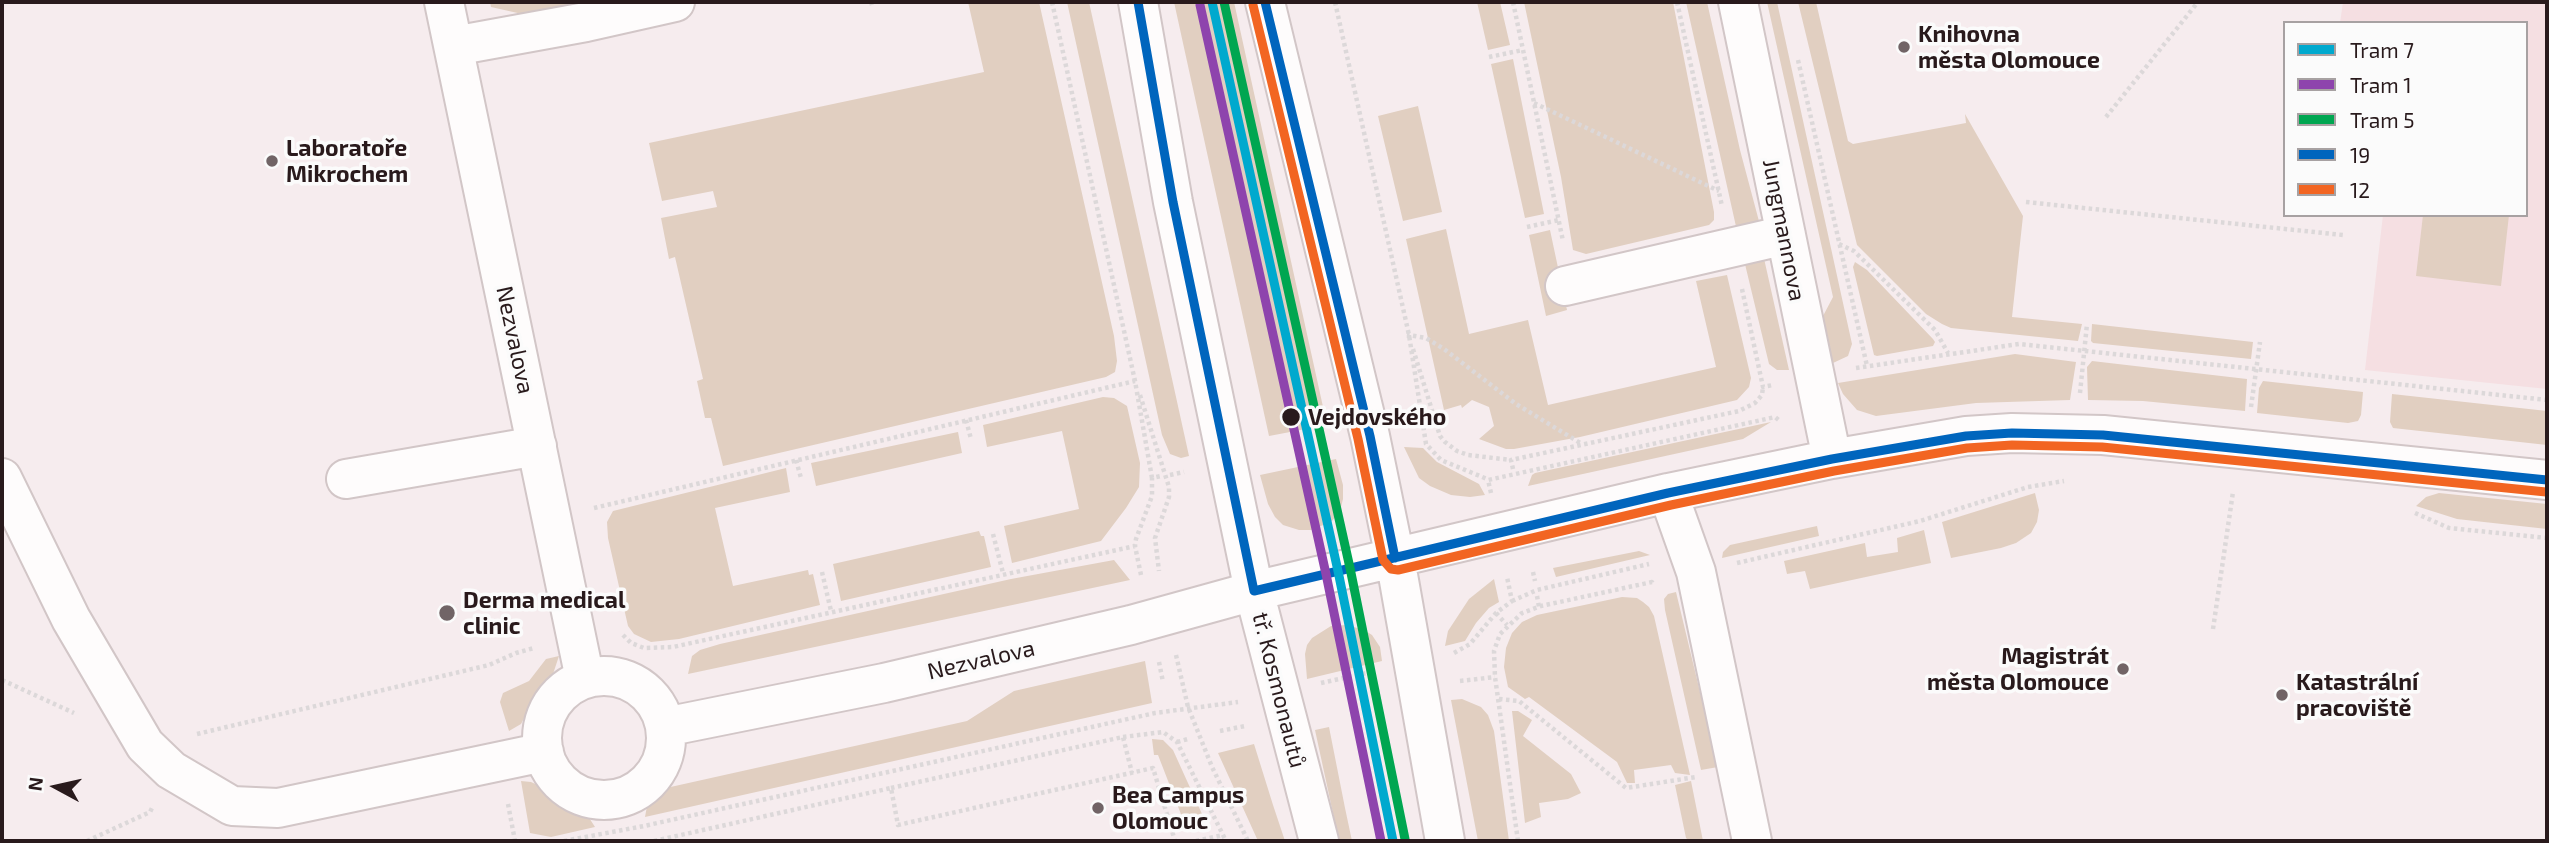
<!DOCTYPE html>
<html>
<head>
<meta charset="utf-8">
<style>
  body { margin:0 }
  #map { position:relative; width:2549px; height:843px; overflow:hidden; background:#f6ecee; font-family:"Exo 2",sans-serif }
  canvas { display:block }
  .frame { position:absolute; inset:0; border:4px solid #291a1c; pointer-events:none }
  .legend { position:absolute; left:2283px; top:21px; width:245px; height:196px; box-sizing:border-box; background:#fbfbfb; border:2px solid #a7a1a2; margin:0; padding:9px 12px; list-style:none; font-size:21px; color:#291a1c }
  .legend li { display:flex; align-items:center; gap:14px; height:35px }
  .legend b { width:35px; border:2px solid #a7a1a2 }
  .north { position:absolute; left:21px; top:752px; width:70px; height:70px; -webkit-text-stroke:5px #fbfbfb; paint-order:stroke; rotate:278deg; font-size:19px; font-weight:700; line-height:28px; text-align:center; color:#291a1c }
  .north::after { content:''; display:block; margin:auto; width:24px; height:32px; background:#291a1c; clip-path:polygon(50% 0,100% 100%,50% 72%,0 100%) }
</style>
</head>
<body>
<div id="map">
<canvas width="2549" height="843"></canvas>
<div class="frame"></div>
<ul class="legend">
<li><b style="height:9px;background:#00a9ce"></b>Tram 7</li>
<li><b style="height:9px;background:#8e44ad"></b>Tram 1</li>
<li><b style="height:9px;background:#00a651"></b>Tram 5</li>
<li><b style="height:9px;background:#0065bd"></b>19</li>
<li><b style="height:9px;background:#f26522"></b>12</li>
</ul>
<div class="north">N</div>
</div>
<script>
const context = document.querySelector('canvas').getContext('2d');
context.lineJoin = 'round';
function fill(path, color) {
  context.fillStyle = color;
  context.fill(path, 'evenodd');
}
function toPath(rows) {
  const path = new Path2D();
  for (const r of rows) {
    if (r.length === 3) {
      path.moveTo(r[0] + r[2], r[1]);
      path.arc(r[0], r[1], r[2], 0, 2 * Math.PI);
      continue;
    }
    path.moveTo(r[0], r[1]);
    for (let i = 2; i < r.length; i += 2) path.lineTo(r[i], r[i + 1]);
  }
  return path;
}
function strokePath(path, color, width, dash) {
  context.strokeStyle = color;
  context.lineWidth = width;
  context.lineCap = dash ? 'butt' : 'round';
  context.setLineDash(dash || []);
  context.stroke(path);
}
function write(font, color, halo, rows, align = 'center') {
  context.font = font + ' "Exo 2",sans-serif';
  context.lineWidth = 7;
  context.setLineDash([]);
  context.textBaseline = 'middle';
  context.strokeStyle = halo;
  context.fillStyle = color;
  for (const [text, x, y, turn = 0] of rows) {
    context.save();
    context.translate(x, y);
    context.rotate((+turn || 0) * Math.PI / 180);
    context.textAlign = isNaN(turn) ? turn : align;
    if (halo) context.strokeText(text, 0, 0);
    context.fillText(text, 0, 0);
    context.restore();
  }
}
const built = toPath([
  [2343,2,2547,2,2547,389,2365,370,2383,215,2526,215,2526,23,2340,23]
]);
const green = toPath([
  [490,2,589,2,544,13,522,14,491,7],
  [968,2,1039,2,1114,336,1117,361,1115,372,1106,377,723,466,711,418,705,418,697,381,703,379,675,257,669,259,661,218,717,207,713,191,662,201,649,143,984,72],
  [1067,2,1089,2,1189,456,1181,458,1170,454,1162,435],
  [1174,2,1234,2,1327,425,1269,436],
  [1477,2,1500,2,1510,45,1488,50],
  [1524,2,1673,2,1714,212,1714,220,1709,225,1586,254,1573,250,1561,177],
  [1686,2,1707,2,1740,150,1760,225,1737,231],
  [1767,2,1777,2,1852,344,1848,356,1833,363,1823,316,1833,297],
  [1798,2,1816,2,1848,141,1853,144,1966,123,1965,114,2023,216,2012,317,2082,324,2078,341,1951,328,1942,324,1926,314,1857,245],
  [1513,59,1544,214,1525,218,1491,64],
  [1418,106,1442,212,1403,221,1378,116],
  [2423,215,2509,215,2501,286,2416,276],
  [1446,229,1469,334,1528,320,1548,405,1716,367,1696,281,1727,275,1751,378,1749,387,1737,400,1580,437,1514,449,1506,449,1479,439,1494,426,1489,407,1472,400,1462,408,1461,405,1444,410,1406,239],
  [1550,230,1567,310,1546,316,1529,235],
  [1763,254,1789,370,1777,370,1769,364,1744,260],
  [1855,262,1867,270,1933,339,1935,342,1933,346,1877,356,1874,355,1853,267],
  [2092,324,2253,342,2251,359,2093,343,2091,341],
  [2015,354,2076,362,2070,400,1976,403,1876,416,1857,410,1843,394,1838,383],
  [2092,361,2247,379,2245,411,2143,401,2088,400,2087,367],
  [2263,381,2363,392,2361,415,2358,421,2348,423,2257,413,2259,388],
  [2392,394,2547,411,2547,445,2393,428,2390,422],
  [1103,397,1114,398,1127,406,1140,463,1139,487,1126,508,1101,541,1012,563,1004,526,1079,509,1062,431,987,447,983,425],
  [1771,422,1743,439,1528,486,1532,475,1535,473],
  [958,432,962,453,816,486,811,463],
  [1404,447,1423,448,1437,462,1479,484,1485,495,1470,497,1451,495,1430,486,1419,478],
  [1336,459,1343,485,1343,499,1340,511,1332,521,1312,530,1299,530,1283,525,1275,517,1268,504,1260,475],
  [786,468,790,492,715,508,733,586,808,570,809,575,813,574,820,605,679,639,651,642,634,634,628,626,608,538,607,522,613,511],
  [2035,493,2039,510,2037,522,2031,533,2016,543,2001,548,1951,558,1942,522],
  [2439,493,2547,504,2547,529,2457,519,2416,506,2426,497],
  [1817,526,1819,536,1722,558,1723,552,1730,545],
  [1924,530,1931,563,1810,589,1805,571,1787,574,1784,561,1865,543,1867,557,1898,552,1897,538],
  [979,531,981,536,984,536,991,567,841,601,833,564],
  [1639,551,1650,555,1556,577,1553,568],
  [1114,560,1130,580,688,674,692,656,700,650,720,644,1011,579],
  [1494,579,1499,602,1489,608,1476,623,1465,641,1445,646,1448,631,1469,599],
  [1676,592,1718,767,1701,770,1665,610,1664,599,1668,594],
  [1622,597,1637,598,1643,602,1649,607,1654,616,1690,775,1675,773,1671,765,1634,770,1635,783,1627,783,1617,762,1529,697,1525,699,1508,687,1504,667,1506,648,1512,633,1522,622,1537,615],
  [1347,625,1364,630,1372,635,1380,647,1382,661,1307,679,1305,654,1307,645,1312,638,1331,626],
  [559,656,552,677,536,696,521,724,509,731,500,702,503,693,529,681,546,659],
  [1145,661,1152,703,645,817,647,806,657,791,666,788,967,721,1014,691],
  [1462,699,1481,707,1488,715,1494,731,1509,841,1478,841,1451,700],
  [1512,711,1518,711,1532,720,1523,736,1571,774,1581,793,1568,799,1539,803,1541,817,1525,823],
  [1329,727,1345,808,1352,841,1339,841,1315,730],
  [1152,739,1163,740,1173,750,1202,814,1184,822,1158,755,1154,755],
  [1254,744,1273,805,1285,841,1258,841,1218,753],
  [521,781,531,782,542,787,557,800,586,813,595,827,551,837,530,833],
  [1691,781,1703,841,1689,841,1686,838,1675,785]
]);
const path = toPath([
  [871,2,872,5],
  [1052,2,1135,381,1152,478],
  [1335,2,1409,335,1426,444,1441,460,1487,479],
  [1513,2,1563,241],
  [1677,2,1722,206],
  [1489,57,1523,50],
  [1798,60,1867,366],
  [1534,103,1719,191],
  [2106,117,2198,2],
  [2026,202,2343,235],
  [1527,227,1559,220],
  [1839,244,1854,251,1935,330,1948,353],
  [1742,289,1763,387,1773,385],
  [1409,338,1409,335,1426,338,1444,349,1516,404,1582,444],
  [1413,349,1440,436,1445,442,1457,451,1468,455,1511,460],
  [1856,368,2019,344,2547,400],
  [2080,393,2087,324],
  [1140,395,1169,487,1169,497,1155,538,1159,571],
  [2251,407,2260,342],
  [966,420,971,439],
  [1427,425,1436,423],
  [796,460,801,478],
  [1513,469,1511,460,1739,411,1755,403,1762,395,1763,387],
  [1170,475,1184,472],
  [1491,493,1488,480,1775,417,1780,421],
  [594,508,1135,381],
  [2415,513,2449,528,2547,538],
  [993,534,1003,573],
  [1737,563,1920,521,2028,487,2064,481],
  [822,572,831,611],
  [1533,572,1535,581],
  [1141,575,1135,546,1136,539,1152,496,1152,478,1161,476],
  [1537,596,1539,607],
  [1512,601,1537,590,1649,564],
  [1496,613,1507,625],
  [2213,629,2233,492],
  [623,635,631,643,644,648,673,647,1135,546],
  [1454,653,1470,644,1496,613,1512,601,1507,577],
  [1176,655,1188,707,1212,767,1248,841],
  [1159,662,1163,682],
  [2,680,74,713],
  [1460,681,1495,677],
  [1321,683,1371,672],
  [1499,699,1519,701,1626,788,1696,777],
  [1220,731,1245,726],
  [197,734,489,665,516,653,534,648],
  [1123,737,1163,732,1177,742,1226,841],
  [1177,742,1188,739],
  [891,788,1123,737,1132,773],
  [508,804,515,841],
  [87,841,150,812,152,808],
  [564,841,644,826,1155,713,1238,702],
  [654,841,891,788,898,825,1153,768,1175,841],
  [1196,841,1223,835],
  [1518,841,1495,677,1494,651,1500,634,1522,613,1541,606,1652,582,1653,585]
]);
const minor = toPath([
  [444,2,585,679],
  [1138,2,1173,202,1254,591,1319,841],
  [1265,2,1370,436,1395,558,1445,841],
  [1738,2,1832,459],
  [454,46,586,22,675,2],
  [1565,286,1786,235],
  [2,478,71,619,145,745,171,770,232,806,278,808,544,752],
  [346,479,537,446],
  [1668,493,1696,572,1752,841],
  [604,738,62],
  [665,727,884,683,1131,625,1254,591,1668,493,1832,459,1966,436,2012,433,2103,435,2547,480]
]);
const bus1 = toPath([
  [1138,2,1173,202,1254,591,1668,493,1832,459,1966,436,2012,433,2103,435,2547,480],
  [1265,2,1370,436,1395,558]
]);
const bus2 = toPath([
  [1253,5,1358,439,1383,560,1391,569,1398,570,1671,505,1834,471,1967,448,2012,445,2102,447,2546,492]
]);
const tram1 = toPath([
  [1212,2,1338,571,1393,841]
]);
const tram2 = toPath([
  [1200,5,1326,574,1381,841]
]);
const tram3 = toPath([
  [1224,2,1350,568,1405,839]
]);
const markers = [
  [1904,47,7,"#716466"],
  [272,161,7,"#716466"],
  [1291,417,10,"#291a1c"],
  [447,613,9,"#716466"],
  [2123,669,7,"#716466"],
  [2282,695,7,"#716466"],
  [1098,808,7,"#716466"]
];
const poiNames = [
  ["Knihovna",1918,34],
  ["města Olomouce",1918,60],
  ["Laboratoře",286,148],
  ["Mikrochem",286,174],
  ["Derma medical",463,600],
  ["clinic",463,626],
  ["Magistrát",2109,656,"right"],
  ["města Olomouce",2109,682,"right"],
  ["Katastrální",2296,682],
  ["pracoviště",2296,708],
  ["Bea Campus",1112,795],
  ["Olomouc",1112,821]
];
const streetNames = [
  ["Jungmannova",1784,230,79],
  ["Nezvalova",515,340,78],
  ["Nezvalova",981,660,-13],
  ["tř. Kosmonautů",1279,690,76]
];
const stopNames = [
  ["Vejdovského",1308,417]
];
fill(built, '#f5dfe2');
fill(green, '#e1cfc1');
strokePath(minor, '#d2c6c7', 42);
strokePath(path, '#dcd8d9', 4.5, [3.5, 3.5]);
strokePath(minor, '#fefcfc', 38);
strokePath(bus1, '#0065bd', 9);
strokePath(bus2, '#f26522', 9);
strokePath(tram1, '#00a9ce', 9);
strokePath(tram2, '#8e44ad', 9);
strokePath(tram3, '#00a651', 9);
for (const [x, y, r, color] of markers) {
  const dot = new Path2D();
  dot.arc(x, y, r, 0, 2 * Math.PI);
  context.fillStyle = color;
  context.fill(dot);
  strokePath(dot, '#fbfbfb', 2.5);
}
write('bold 23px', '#291a1c', '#fbfbfb', poiNames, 'left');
write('23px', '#291a1c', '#fbfbfb', streetNames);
write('bold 23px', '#291a1c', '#fbfbfb', stopNames, 'left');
</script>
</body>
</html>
